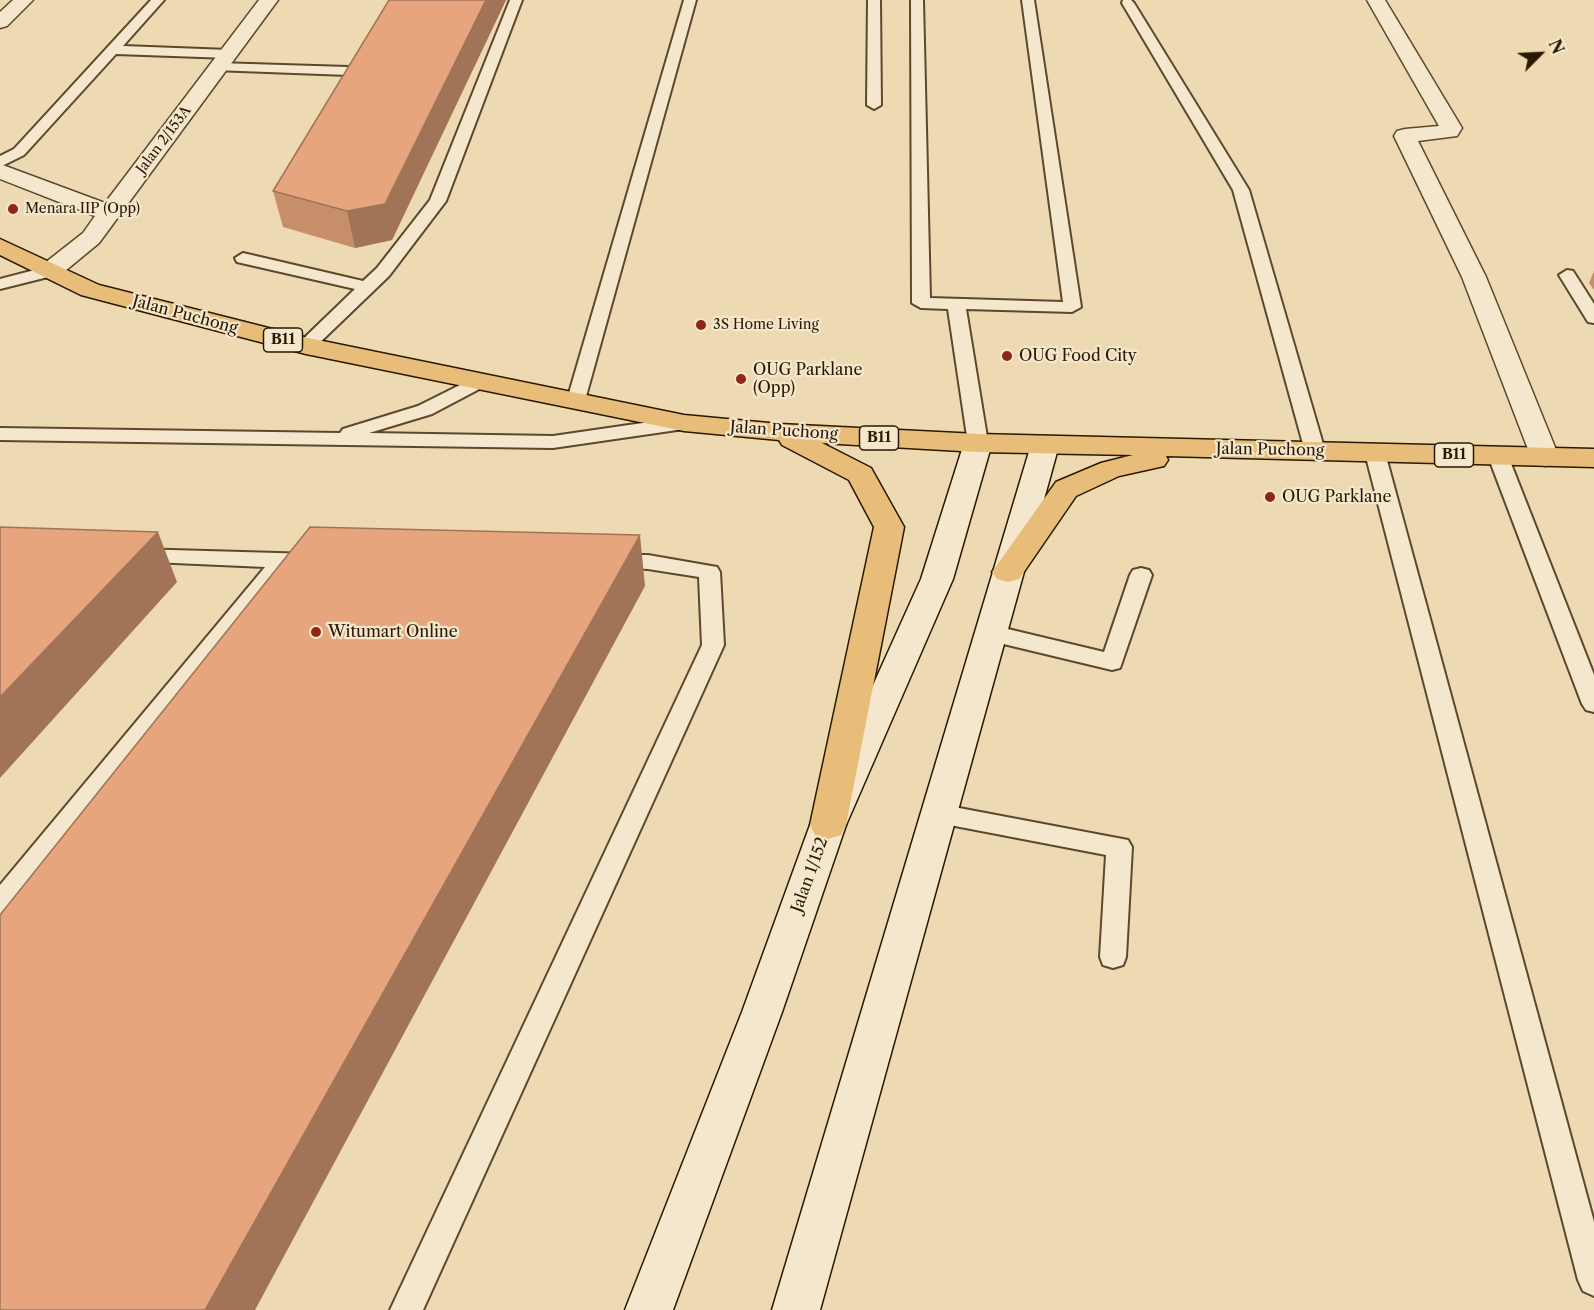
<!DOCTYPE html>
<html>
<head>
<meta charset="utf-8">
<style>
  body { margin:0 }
  #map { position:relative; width:1594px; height:1310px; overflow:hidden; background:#eedab2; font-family:"Libre Caslon Text",serif }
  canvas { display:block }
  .north { position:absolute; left:1510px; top:24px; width:60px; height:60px; -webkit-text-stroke:4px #f4e7cd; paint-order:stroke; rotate:66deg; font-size:16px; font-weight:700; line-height:24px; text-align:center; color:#2a1801 }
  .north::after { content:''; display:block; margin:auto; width:21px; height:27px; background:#2a1801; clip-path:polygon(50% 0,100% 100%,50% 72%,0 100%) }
</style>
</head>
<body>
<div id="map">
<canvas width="1594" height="1310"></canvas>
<div class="north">N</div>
</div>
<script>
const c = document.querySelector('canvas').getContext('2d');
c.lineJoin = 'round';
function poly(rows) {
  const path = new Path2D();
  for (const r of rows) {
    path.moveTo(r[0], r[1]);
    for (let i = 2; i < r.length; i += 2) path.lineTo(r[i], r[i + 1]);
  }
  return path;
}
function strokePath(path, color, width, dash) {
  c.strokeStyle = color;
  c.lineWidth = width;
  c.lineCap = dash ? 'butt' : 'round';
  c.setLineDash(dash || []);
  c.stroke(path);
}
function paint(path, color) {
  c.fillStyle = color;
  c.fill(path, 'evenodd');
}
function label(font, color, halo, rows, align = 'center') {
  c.font = font + ' "Libre Caslon Text",serif';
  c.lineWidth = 4.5;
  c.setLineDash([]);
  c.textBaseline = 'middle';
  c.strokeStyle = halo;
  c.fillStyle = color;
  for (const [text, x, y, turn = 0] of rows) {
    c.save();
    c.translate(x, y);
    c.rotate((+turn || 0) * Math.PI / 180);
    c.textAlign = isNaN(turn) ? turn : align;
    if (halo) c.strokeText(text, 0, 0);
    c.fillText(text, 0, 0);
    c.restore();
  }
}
const lane = poly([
  [151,0,164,0,123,46,229,50,236,54,229,58,116,54,24,155,0,167,0,156,14,149,151,0],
  [510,0,522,0,446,201,389,276,312,350,300,350,297,346,300,342,355,289,237,262,235,258,243,253,363,281,377,268,430,200,510,0],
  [684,0,696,0,585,400,576,406,569,404,567,400,684,0],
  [868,0,880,0,881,105,874,109,867,105,868,0],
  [911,0,923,0,930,298,1063,302,1022,0,1034,0,1081,307,1072,312,966,309,988,443,978,449,968,443,948,309,921,308,912,303,911,0],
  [1123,0,1131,0,1134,3,1249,190,1325,451,1322,455,1315,457,1308,455,1305,451,1233,190,1122,3,1123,0],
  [218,63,348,67,355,71,348,75,213,70,213,64,218,63],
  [50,266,56,267,58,271,56,275,0,289,0,279,50,266],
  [1567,270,1573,271,1594,304,1594,323,1588,322,1559,275,1567,270],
  [480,375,487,377,489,381,487,385,432,414,369,433,553,436,684,417,694,423,684,429,553,448,0,440,0,428,340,433,343,429,418,406,480,375],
  [1375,447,1382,449,1385,453,1594,1222,1594,1296,1583,1291,1578,1280,1365,453,1368,449,1375,447],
  [1498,450,1505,452,1508,456,1594,675,1594,712,1586,710,1582,704,1488,456,1491,452,1498,450],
  [136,549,313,554,320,556,324,561,320,566,313,568,287,567,9,912,0,915,0,885,265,567,129,561,125,556,129,551,136,549],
  [613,555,648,555,717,567,720,572,724,645,423,1310,390,1310,702,645,699,577,648,569,606,567,602,562,606,557,613,555],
  [1141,568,1149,570,1152,575,1120,668,1112,670,991,641,983,638,980,633,983,628,991,625,1104,652,1130,575,1133,570,1141,568],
  [938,804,1128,840,1132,847,1126,957,1123,965,1113,968,1103,965,1100,957,1106,855,929,821,926,814,929,807,938,804]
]);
const street = poly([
  [13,0,33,0,7,26,0,28,0,12,13,0],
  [259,0,278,0,99,243,59,276,50,278,41,276,38,271,41,266,83,233,95,216,0,179,0,164,105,203,259,0],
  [1367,0,1385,0,1462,128,1457,136,1418,141,1486,277,1559,457,1555,463,1545,466,1535,463,1531,457,1462,277,1394,136,1397,131,1405,129,1439,126,1367,0]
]);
const secondary = poly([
  [978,434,988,437,992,443,953,579,846,825,782,1012,673,1310,625,1310,742,1012,810,825,921,579,964,443,968,437,978,434],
  [1045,436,1055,439,1059,445,820,1310,772,1310,1031,445,1035,439,1045,436]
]);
const primary = poly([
  [0,239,99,285,308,338,684,415,780,424,978,434,1594,449,1594,467,1166,456,1168,460,1164,466,1119,476,1076,496,1019,579,1008,582,997,579,992,572,1056,482,1101,463,1133,455,978,452,822,443,871,468,904,527,846,825,841,835,828,839,815,835,810,825,874,527,849,480,782,445,779,440,684,431,306,354,81,295,0,255,0,239]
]);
strokePath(lane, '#5b482d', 4);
strokePath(street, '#5b482d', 3);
strokePath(secondary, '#2a1801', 3);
strokePath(primary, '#2a1801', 3);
paint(lane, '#f4e7cd');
paint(street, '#f4e7cd');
paint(secondary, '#f4e7cd');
paint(primary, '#e7bd79');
paint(poly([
  [389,0,506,0,392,240,355,248,283,227,273,191],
  [1594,271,1594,290,1589,283]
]), '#c68e6b');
paint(poly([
  [486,0,506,0,392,240,355,248,347,211],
  [158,532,177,582,0,778,0,697],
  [640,535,645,586,255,1310,205,1310]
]), '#a17457');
const building = poly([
  [389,0,486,0,385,204,347,211,273,191,389,0],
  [0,527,158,532,0,697,0,527],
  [310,527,640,535,205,1310,0,1310,0,915,310,527]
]);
paint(building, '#e6a57c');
strokePath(building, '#a17457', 1.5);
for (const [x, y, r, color] of [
  [13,209,6,"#8f2418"],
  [701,325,6,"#8f2418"],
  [1007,356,6,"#8f2418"],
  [741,379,6,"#8f2418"],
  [1270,497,6,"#8f2418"],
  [316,632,6,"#8f2418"]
]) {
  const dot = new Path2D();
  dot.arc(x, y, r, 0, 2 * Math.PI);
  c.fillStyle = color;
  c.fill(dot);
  strokePath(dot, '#f4e7cd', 2);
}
label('14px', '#2a1801', '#f4e7cd', [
  ["Jalan 2/153A",164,140,-53]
]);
label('14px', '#2a1801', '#f4e7cd', [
  ["Menara IIP (Opp)",25,209],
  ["3S Home Living",713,325]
], 'left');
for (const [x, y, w] of [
  [283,340,39],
  [879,438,39],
  [1454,455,39]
]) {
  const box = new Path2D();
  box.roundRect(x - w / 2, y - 12, w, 24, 4.5);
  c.fillStyle = '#f4e7cd';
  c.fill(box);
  strokePath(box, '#2a1801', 1.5);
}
label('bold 15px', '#2a1801', null, [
  ["B11",283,340],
  ["B11",879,438],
  ["B11",1454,455]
]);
label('16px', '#2a1801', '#f4e7cd', [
  ["Jalan Puchong",185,315,15],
  ["Jalan Puchong",784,431,4],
  ["Jalan Puchong",1270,450,1],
  ["Jalan 1/152",810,875,-70]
]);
label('16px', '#2a1801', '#f4e7cd', [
  ["OUG Food City",1019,356],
  ["OUG Parklane",753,370],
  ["(Opp)",753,388],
  ["OUG Parklane",1282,497],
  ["Witumart Online",328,632]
], 'left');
</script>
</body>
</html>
